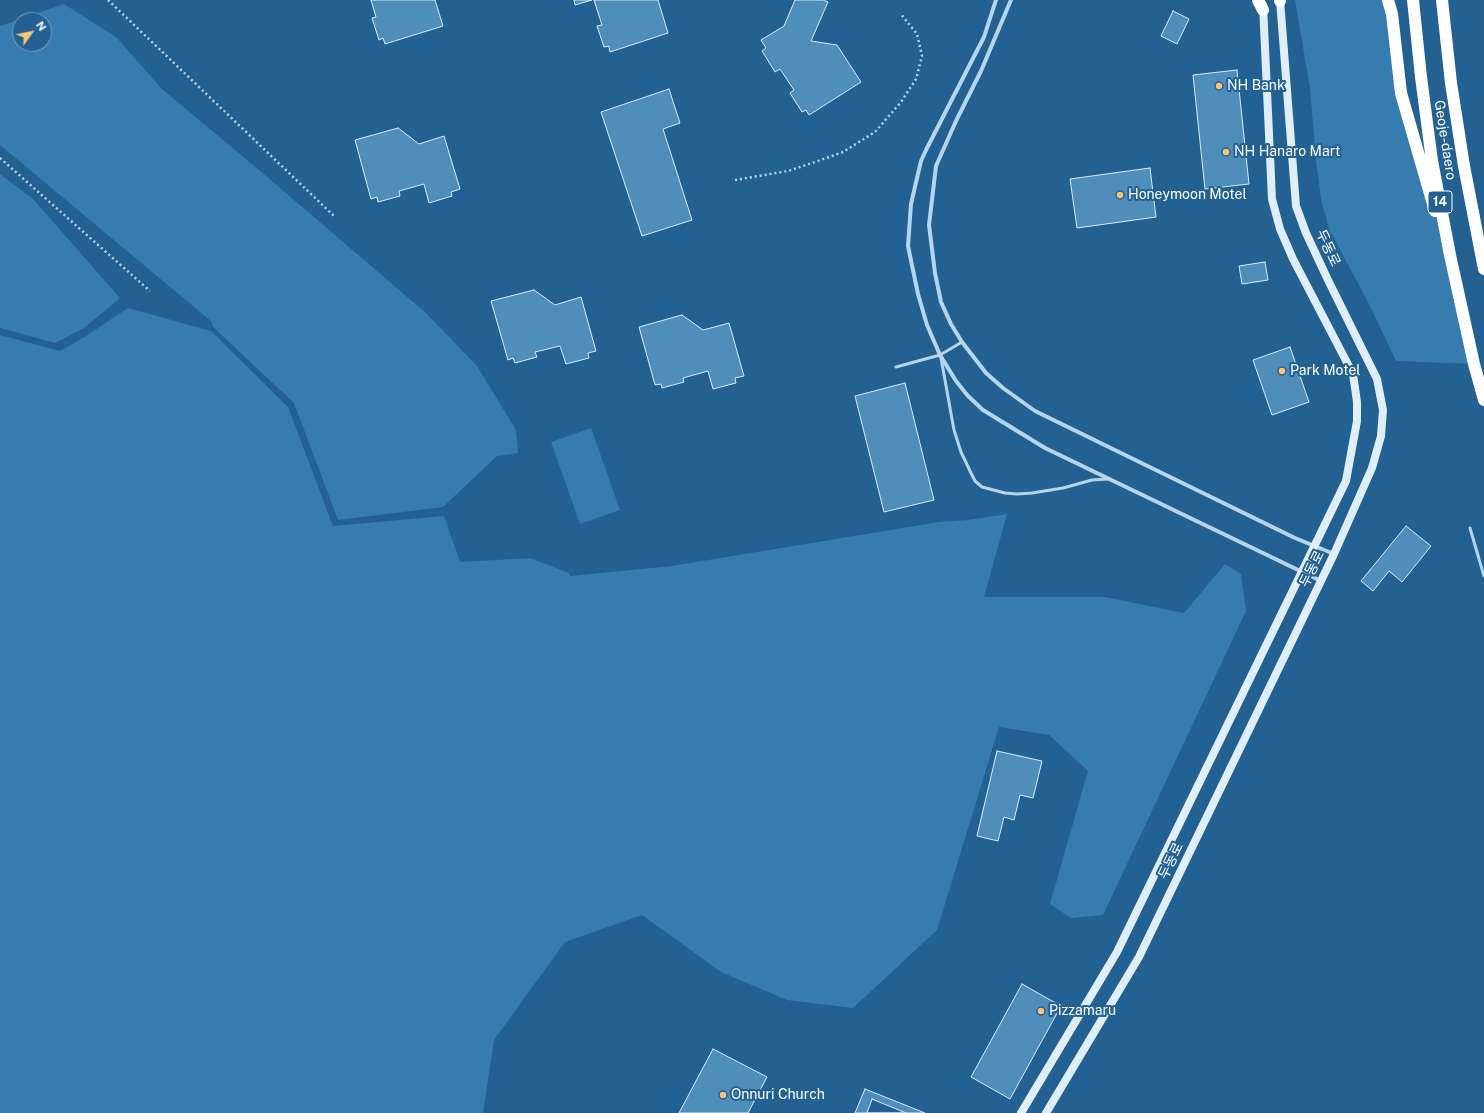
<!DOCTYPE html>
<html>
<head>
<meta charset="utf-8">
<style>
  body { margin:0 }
  #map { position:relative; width:1484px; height:1113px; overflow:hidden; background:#226192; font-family:"Public Sans",sans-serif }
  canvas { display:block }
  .north { position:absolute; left:12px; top:12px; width:40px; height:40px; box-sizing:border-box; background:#226192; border:1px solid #7aa0be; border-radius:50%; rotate:57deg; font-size:11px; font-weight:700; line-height:16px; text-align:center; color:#fff }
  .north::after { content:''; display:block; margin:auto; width:14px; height:18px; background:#f9c276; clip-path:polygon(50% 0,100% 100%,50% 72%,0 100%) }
</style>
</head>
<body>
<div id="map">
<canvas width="1484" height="1113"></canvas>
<div class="north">N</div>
</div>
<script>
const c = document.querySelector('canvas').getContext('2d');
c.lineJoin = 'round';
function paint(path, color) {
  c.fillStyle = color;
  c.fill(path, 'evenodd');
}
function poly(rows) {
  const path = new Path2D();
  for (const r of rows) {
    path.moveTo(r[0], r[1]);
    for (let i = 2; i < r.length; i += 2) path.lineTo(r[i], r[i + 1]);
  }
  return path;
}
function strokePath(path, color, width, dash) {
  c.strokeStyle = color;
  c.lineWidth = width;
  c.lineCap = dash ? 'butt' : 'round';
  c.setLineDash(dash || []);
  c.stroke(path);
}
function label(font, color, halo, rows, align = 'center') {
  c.font = font + ' "Public Sans","Noto Sans KR",sans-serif';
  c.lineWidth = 4;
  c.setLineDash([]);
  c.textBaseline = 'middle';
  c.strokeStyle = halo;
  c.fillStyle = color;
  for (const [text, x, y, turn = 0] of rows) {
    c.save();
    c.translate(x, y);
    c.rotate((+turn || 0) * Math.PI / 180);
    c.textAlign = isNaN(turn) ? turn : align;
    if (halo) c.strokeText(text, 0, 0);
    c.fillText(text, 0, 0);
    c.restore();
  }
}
paint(poly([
  [1295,0,1388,0,1401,93,1461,303,1474,364,1396,361,1369,304,1329,229,1321,199,1316,160,1310,88],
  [64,4,116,37,162,89,259,170,426,313,477,366,516,430,518,453,497,456,443,507,338,520,294,403,213,327,212,322,0,145,0,26],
  [20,20,44,20,44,44,20,44],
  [0,174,33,199,120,298,84,328,55,343,0,328],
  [128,308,211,331,288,407,333,526,444,516,460,562,530,558,569,573,570,576,672,566,939,522,968,520,1007,514,984,597,1105,597,1184,613,1225,564,1241,574,1246,611,1103,915,1071,918,1050,904,1088,771,1049,735,999,727,937,930,853,1008,787,1000,721,972,642,915,565,942,494,1040,483,1113,0,1113,0,335,60,351,86,336],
  [591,428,620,510,580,524,551,442]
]), '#367caf');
const building = poly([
  [371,0,435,0,443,26,385,44,383,38,379,40,372,18,376,17,371,0],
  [574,0,592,0,575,5,574,0],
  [594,0,658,0,668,33,610,52,609,46,604,47,597,26,602,25,594,0],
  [795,0,823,0,828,2,811,41,837,45,861,82,809,115,806,110,802,112,790,93,794,90,780,69,775,72,762,51,766,48,761,40,784,26,795,0],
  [1173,11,1189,19,1177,44,1161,36,1173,11],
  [1237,70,1249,184,1205,189,1193,75,1237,70],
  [669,89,680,123,663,129,692,220,642,236,601,112,669,89],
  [398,128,419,144,444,136,460,189,451,192,452,196,429,203,424,184,399,191,400,196,378,202,377,197,371,199,355,140,398,128],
  [1150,168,1156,217,1077,228,1070,179,1150,168],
  [1265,262,1268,280,1242,284,1239,266,1265,262],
  [534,290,555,305,581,297,596,351,588,353,589,358,566,364,560,346,535,352,537,357,515,363,513,358,508,360,491,301,534,290],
  [682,315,703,330,729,323,744,376,735,378,736,383,713,389,708,371,683,378,684,382,662,388,661,384,655,385,639,327,682,315],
  [1290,347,1309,402,1272,415,1253,360,1290,347],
  [905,383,934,500,884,512,855,396,905,383],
  [1406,526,1431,546,1402,582,1389,571,1373,591,1361,581,1406,526],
  [997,751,1042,761,1033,798,1020,795,1014,820,1004,817,998,841,977,836,997,751],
  [1022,984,1061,1006,1010,1099,971,1077,1022,984],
  [713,1049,767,1077,748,1113,679,1113,713,1049],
  [865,1089,925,1113,855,1113,865,1089],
  [872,1099,906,1113,867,1113,872,1099]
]);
paint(building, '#4f8dba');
strokePath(building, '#d9ecf9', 1);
strokePath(poly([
  [108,0,334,216],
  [0,158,150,291],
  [735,180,788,171,815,162,843,152,875,132,901,102,916,79,922,56,917,34,900,13]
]), '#b4d5ed', 2.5, [2, 3]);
strokePath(poly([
  [941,358,954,430,961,452,971,473,975,481,982,487,1005,493,1017,494,1032,493,1063,488,1092,480,1108,479],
  [896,367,940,355,962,342],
  [1470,528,1484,576]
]), '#b4d5ed', 3);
strokePath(poly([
  [996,0,984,37,926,150,921,161,911,204,908,246,918,294,927,325,940,355,956,381,968,396,983,410,1045,448,1321,581],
  [1011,0,981,71,956,121,936,166,929,225,935,273,941,302,951,324,962,342,986,373,1003,388,1035,411,1295,538,1334,554]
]), '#b4d5ed', 4);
strokePath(poly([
  [1021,1113,1117,952,1346,481,1357,421,1357,402,1353,374,1293,259,1280,229,1272,199,1263,5],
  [1046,1113,1139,957,1334,554,1372,468,1381,436,1383,410,1377,379,1328,280,1306,233,1296,206,1280,0]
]), '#e0eefa', 8);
strokePath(poly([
  [1258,0,1263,10],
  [1388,0,1392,14,1401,93,1435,211],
  [1413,0,1421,77,1432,161,1450,255,1474,364,1484,400],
  [1442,0,1451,83,1464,166,1484,269],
  [1280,1,1280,0]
]), '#fff', 12);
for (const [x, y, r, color] of [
  [1219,86,4,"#f9c276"],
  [1226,152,4,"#f9c276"],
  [1120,195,4,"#f9c276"],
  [1282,371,4,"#f9c276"],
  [1041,1011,4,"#f9c276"],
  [723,1095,4,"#f9c276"]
]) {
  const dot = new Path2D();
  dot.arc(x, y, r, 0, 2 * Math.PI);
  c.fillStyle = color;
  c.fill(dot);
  strokePath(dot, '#226192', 1.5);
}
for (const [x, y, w] of [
  [1440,202,24]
]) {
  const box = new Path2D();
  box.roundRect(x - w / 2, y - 11, w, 22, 3);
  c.fillStyle = '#226192';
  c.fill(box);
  strokePath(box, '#fff', 1);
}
label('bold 13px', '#fff', null, [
  ["14",1440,202]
]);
label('14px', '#fff', '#226192', [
  ["NH Bank",1227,86],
  ["NH Hanaro Mart",1234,152],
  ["Honeymoon Motel",1128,195],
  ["Park Motel",1290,371],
  ["Pizzamaru",1049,1011],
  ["Onnuri Church",731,1095]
], 'left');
label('14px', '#fff', '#226192', [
  ["Geoje-daero",1445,140,81],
  ["두동로",1328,248,65],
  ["두동로",1312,569,-64],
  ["두동로",1171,861,-64]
]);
</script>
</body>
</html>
